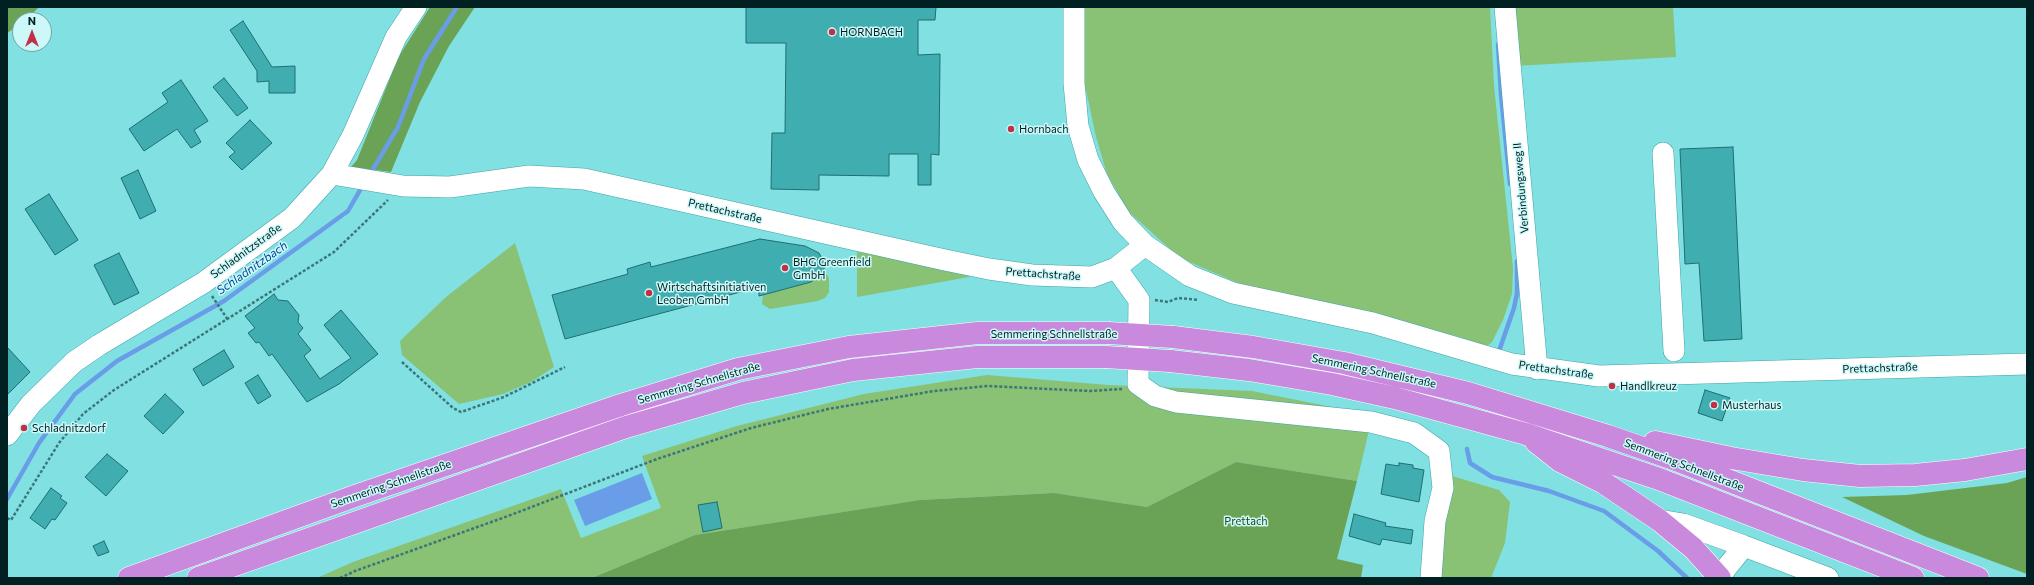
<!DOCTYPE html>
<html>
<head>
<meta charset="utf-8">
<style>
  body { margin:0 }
  #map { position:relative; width:2034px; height:585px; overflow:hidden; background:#80e0e2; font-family:Commissioner,sans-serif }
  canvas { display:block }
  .frame { position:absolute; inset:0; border:8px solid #012021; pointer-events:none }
  .north { position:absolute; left:12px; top:12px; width:40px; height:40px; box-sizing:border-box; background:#ccf8f9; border:1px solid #7ba2a3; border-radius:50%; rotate:0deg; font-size:11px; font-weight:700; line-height:16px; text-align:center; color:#012021 }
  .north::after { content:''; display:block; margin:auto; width:14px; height:18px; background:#c13146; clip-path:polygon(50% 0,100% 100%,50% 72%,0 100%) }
</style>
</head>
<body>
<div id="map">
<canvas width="2034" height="585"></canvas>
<div class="frame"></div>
<div class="north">N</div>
</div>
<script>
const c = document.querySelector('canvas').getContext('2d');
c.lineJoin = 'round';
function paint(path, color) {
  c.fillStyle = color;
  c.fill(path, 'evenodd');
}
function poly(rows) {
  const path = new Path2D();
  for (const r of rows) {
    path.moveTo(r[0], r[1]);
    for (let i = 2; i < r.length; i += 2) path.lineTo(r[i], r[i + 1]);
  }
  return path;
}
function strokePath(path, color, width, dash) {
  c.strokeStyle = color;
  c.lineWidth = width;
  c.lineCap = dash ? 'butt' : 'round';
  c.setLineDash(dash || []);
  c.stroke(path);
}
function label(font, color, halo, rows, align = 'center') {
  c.font = font + ' Commissioner,sans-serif';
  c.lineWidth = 3;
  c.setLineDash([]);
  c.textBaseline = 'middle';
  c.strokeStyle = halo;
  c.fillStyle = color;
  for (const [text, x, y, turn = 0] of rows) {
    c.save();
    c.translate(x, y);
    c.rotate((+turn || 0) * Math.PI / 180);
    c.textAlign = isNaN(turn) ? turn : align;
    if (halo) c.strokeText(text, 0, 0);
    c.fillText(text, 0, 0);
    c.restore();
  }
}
paint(poly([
  [1084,7,1490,7,1494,86,1513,268,1512,294,1503,320,1492,342,1487,346,1456,336,1337,305,1250,288,1180,258,1129,212,1107,174,1096,137,1085,85],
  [1508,7,1673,7,1676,57,1514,66],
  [515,243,554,367,531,382,503,394,459,404,402,355,400,341,446,297],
  [857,252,890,257,970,274,969,277,857,297],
  [825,272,829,278,829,292,825,298,818,301,770,309,762,304,763,295,811,282],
  [987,375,1108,385,1252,391,1342,409,1371,422,1357,481,1236,462,1147,507,1054,493,920,500,695,535,592,578,317,578,353,562,561,489,581,538,661,508,642,456,737,426,864,394],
  [1442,473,1499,490,1510,502,1505,543,1491,578,1431,578]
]), '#89c175');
paint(poly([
  [7,7,39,7,26,20,20,20,20,25,7,33],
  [430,7,475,7,449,46,420,102,391,172,351,167,357,160,399,56],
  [1236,462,1357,481,1337,559,1363,565,1361,578,592,578,695,535,920,500,1054,493,1147,507],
  [2027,477,2027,574,1924,536,1842,497,1907,495,2007,483]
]), '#6ba356');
paint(poly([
  [642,473,652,499,585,526,574,500]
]), '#6a9de7');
strokePath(poly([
  [1498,44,1501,95,1510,184],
  [369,176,398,127,424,59,457,7],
  [1499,351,1514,308,1517,293,1517,261],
  [1467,449,1470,463,1492,477,1549,491,1604,511,1658,551,1687,578],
  [7,499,39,443,75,394,117,361,224,301,348,211,363,185]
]), '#6a9de7', 4.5);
const building = poly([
  [746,7,936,7,935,20,918,20,918,55,940,54,939,155,931,154,931,185,918,185,918,154,889,154,889,176,819,175,819,190,771,189,772,133,785,133,786,43,746,43,746,7],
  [243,21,272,67,295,66,295,93,269,93,269,81,257,82,257,71,230,30,243,21],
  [224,78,248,108,237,116,213,87,224,78],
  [181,80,208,121,194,130,201,142,191,148,177,129,144,151,129,129,168,102,162,93,181,80],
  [250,120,272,143,242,170,229,157,235,152,226,143,250,120],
  [1733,147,1742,339,1704,341,1699,263,1685,264,1680,149,1733,147],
  [138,170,156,211,140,219,121,178,138,170],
  [49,194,78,240,55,255,25,209,49,194],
  [760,239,805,246,819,253,825,264,823,273,811,282,759,296,759,287,565,339,552,295,628,274,627,269,650,262,651,267,760,239],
  [119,253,139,293,114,305,94,265,119,253],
  [274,294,278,300,288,301,299,315,298,322,303,328,298,334,311,350,304,356,320,379,351,358,324,325,341,310,378,354,339,384,307,402,272,354,269,356,259,342,256,343,248,333,255,328,245,316,274,294],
  [7,347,30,372,7,395,7,347],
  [224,350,234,367,203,386,193,369,224,350],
  [258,375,271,396,258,404,245,383,258,375],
  [1705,390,1730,398,1722,421,1698,413,1705,390],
  [165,394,184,412,163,434,144,416,165,394],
  [107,454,128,471,106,496,85,477,107,454],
  [1399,463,1413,465,1413,468,1424,470,1419,502,1381,494,1386,464,1399,466,1399,463],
  [51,488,62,496,60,498,67,503,55,520,52,519,45,529,30,518,51,488],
  [717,502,722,528,703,532,698,505,717,502],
  [1354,514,1386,523,1385,526,1413,530,1411,544,1382,539,1380,545,1349,536,1354,514],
  [104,541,109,552,98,556,93,546,104,541]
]);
paint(building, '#40aeb1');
strokePath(building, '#206d6f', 1);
const minor = poly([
  [1074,7,1074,83,1078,126,1088,160,1104,192,1123,222,1145,245,1190,276,1233,293,1373,323,1512,364,1599,376,2027,364],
  [1505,7,1537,369],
  [1663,153,1674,351],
  [332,174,403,186,450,187,529,176,584,179,945,260,989,269,1032,275,1092,277,1116,268,1145,245],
  [1116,268,1139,300,1138,384,1155,396,1176,402,1371,422,1414,433,1439,451,1443,488,1435,521,1431,578],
  [7,435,31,404,74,362,99,345,203,283,292,218,332,174,353,135,396,37,416,7],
  [1659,520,1683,524,1744,546,1719,577],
  [1744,546,1828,578]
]);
const highway = poly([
  [1173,337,1253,347,1344,363,1468,393,1608,436,1671,458,1978,578],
  [1170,361,1249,370,1332,384,1395,398,1526,434,1659,479,1913,578],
  [1536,442,1560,461,1604,483,1659,520,1693,548,1720,578],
  [1655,442,1731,458,1803,470,1860,476,1915,475,1965,470,2027,459],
  [129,578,355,496,621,405,738,369,849,347,978,333,1108,333],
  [198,578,626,427,743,393,853,370,977,357,1105,357]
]);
strokePath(minor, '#40a3a6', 22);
strokePath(highway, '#fff', 23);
strokePath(poly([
  [212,296,228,320],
  [1155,300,1168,302,1178,298,1199,300],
  [402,362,453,408,461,412,504,397,565,367],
  [7,518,11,520,59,443,83,414,114,390,334,252,388,200],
  [340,578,355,571,508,516,657,459,751,428,828,409,934,391,988,386,1090,391,1122,389]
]), '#3b7778', 2.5, [3, 2]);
strokePath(minor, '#fff', 21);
strokePath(highway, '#c989dd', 22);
const highwayBridge = poly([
  [1108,333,1173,337],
  [1105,357,1170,361]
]);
strokePath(highwayBridge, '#fff', 23, []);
strokePath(highwayBridge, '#c989dd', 22);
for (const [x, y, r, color] of [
  [832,32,4,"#c13146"],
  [1011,129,4,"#c13146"],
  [785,268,4,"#c13146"],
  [649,293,4,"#c13146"],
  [1612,386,4,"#c13146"],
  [1714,405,4,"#c13146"],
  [24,428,4,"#c13146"]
]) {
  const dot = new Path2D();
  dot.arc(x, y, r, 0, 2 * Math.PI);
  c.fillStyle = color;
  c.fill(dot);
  strokePath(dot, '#ccf8f9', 1.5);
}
label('11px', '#012021', '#ccf8f9', [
  ["HORNBACH",840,32],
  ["Hornbach",1019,129],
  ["BHG Greenfield",793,262],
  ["GmbH",793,275],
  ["Wirtschaftsinitiativen",657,287],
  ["Leoben GmbH",657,300],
  ["Handlkreuz",1620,386],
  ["Musterhaus",1722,405],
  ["Schladnitzdorf",32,428]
], 'left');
label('11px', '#012021', '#ccf8f9', [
  ["Verbindungsweg II",1521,188,-95],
  ["Prettachstraße",725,211,13],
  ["Schladnitzstraße",246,251,-36],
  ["Prettachstraße",1043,274,4],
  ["Semmering Schnellstraße",1054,334],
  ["Prettachstraße",1880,368,-2],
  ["Prettachstraße",1556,370,8],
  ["Semmering Schnellstraße",1374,371,12],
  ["Semmering Schnellstraße",699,383,-16],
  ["Semmering Schnellstraße",1684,465,21],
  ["Semmering Schnellstraße",391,484,-19]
]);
label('11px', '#234813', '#ccf8f9', [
  ["Prettach",1246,521]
]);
label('italic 12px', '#00459a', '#ccf8f9', [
  ["Schladnitzbach",252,268,-35]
]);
</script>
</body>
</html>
